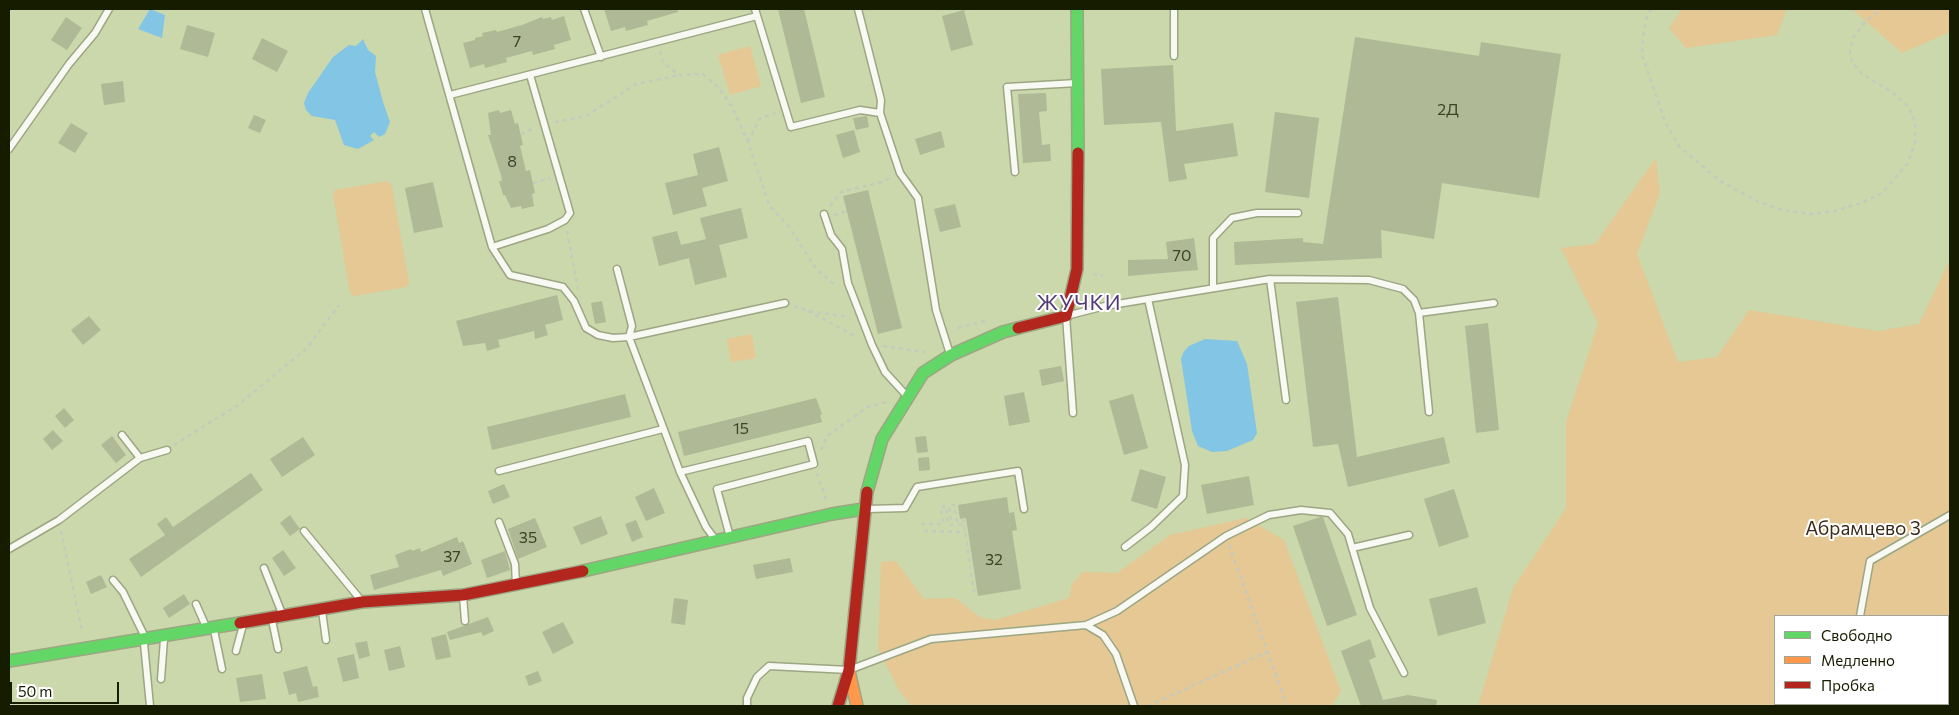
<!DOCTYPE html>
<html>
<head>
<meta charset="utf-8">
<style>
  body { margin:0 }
  #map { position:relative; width:1959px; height:715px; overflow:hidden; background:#cad8ab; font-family:Commissioner,sans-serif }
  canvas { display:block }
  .frame { position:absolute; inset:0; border:10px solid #151c00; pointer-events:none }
  .legend { position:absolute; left:1774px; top:615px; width:175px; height:90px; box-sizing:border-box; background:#fff; border:1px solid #a1a499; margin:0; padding:6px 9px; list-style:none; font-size:15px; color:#151c00 }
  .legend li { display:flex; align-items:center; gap:10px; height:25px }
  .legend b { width:25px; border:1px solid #a1a499 }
  .scale { position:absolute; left:10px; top:682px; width:109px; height:22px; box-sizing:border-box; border:2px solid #151c00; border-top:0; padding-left:6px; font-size:15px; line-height:18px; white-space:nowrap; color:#151c00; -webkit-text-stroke:4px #fff; paint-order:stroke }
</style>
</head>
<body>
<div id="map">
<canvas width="1959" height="715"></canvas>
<div class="frame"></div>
<ul class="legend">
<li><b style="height:6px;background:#63d668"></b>Свободно</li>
<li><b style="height:6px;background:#ff974d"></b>Медленно</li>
<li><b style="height:6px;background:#b3261e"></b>Пробка</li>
</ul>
<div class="scale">50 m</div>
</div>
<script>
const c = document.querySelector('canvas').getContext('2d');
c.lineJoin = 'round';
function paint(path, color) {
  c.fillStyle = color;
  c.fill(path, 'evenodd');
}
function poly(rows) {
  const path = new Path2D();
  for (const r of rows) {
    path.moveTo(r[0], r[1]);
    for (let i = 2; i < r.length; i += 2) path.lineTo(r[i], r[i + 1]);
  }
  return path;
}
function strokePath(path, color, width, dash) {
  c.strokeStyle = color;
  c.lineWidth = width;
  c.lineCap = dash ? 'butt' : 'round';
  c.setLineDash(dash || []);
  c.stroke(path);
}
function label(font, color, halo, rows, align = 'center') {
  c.font = font + ' Commissioner,sans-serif';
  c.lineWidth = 4;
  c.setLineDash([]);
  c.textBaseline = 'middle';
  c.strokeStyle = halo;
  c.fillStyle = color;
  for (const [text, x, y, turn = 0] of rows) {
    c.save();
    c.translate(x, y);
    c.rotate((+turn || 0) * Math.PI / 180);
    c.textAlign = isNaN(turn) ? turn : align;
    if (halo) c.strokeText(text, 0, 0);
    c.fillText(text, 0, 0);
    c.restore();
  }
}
paint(poly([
  [1682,9,1787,9,1777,35,1686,48,1669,28],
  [1852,9,1950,9,1950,32,1902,53],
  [750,46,761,86,730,95,718,55],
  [1656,158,1660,193,1637,254,1678,362,1717,357,1749,310,1878,331,1919,324,1950,259,1950,706,1478,706,1513,588,1566,508,1566,422,1598,323,1561,248,1595,244],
  [1775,616,1948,616,1948,704,1775,704],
  [387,181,392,186,409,283,406,287,354,296,350,293,333,195,335,190],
  [752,334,756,358,731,362,727,339],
  [1246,518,1284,540,1341,691,1332,706,911,706,899,690,878,649,881,562,896,561,924,599,955,598,980,617,995,620,1069,598,1072,584,1083,572,1117,573,1170,535]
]), '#e5c894');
paint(poly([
  [150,9,165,15,162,38,138,29],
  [363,39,368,50,376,56,375,72,383,102,390,122,385,134,379,137,374,132,370,136,374,140,358,149,344,145,335,120,312,116,306,110,304,103,308,93,333,57,349,45,356,46],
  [1205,339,1237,341,1247,364,1257,433,1253,440,1227,451,1212,452,1198,446,1192,431,1181,359,1184,351,1189,346]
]), '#82c5e4');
paint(poly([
  [604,9,678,9,678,12,647,21,648,25,626,31,625,27,611,31],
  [778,9,804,9,825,97,801,103],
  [964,10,973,45,951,51,942,16],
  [564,16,571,40,554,45,555,49,533,55,532,51,506,58,507,62,485,68,484,64,470,68,463,43,475,40,475,38,483,36,482,33,496,30,497,32,522,25,542,17,543,19,551,17,552,20],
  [66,17,82,28,67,50,51,40],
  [187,25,215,33,208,57,180,49],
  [1355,37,1479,56,1481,42,1561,54,1539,198,1442,183,1434,239,1381,230,1382,258,1235,265,1234,242,1303,238,1303,242,1323,244],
  [262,38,288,51,277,72,252,59],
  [1173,65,1176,131,1233,123,1238,156,1184,164,1187,179,1169,182,1161,122,1104,125,1101,69],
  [123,81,125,102,104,105,101,84],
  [1046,93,1047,111,1039,112,1042,145,1050,144,1051,161,1023,163,1018,94],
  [499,110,500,113,511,110,515,124,518,123,523,145,520,146,526,171,530,170,535,193,532,194,534,206,522,209,521,206,511,208,505,195,503,195,499,181,502,181,501,175,488,135,491,135,488,113],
  [1275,112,1319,118,1309,198,1265,192],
  [254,115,266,120,260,133,248,128],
  [867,116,869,127,856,130,853,118],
  [71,123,88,133,75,153,58,143],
  [854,130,860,152,843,158,836,135],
  [941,131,945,147,920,155,915,139],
  [719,147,728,181,702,188,707,206,673,215,665,183,698,175,693,154],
  [433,182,443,227,414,233,405,188],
  [868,190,902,328,878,334,843,196],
  [955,204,961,227,940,232,934,209],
  [741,208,748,238,719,245,727,277,695,285,689,258,659,266,652,237,677,231,681,245,706,239,700,218],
  [1194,238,1198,270,1128,276,1128,260,1168,259,1166,242],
  [557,295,563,320,545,325,548,335,535,339,534,331,498,340,500,347,487,351,485,343,463,346,456,321],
  [1338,297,1357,457,1444,437,1450,463,1348,487,1338,444,1313,447,1296,302],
  [602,301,606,322,595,324,591,303],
  [89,316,101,330,83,345,71,330],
  [1488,323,1499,430,1476,433,1465,326],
  [1061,366,1064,381,1042,386,1039,370],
  [1024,392,1030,422,1009,426,1004,396],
  [625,394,631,417,492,450,487,427],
  [1133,394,1148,448,1124,455,1109,401],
  [816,398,822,414,820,415,822,422,684,456,678,432],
  [64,408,74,420,65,428,55,416],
  [53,430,63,441,52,450,43,439],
  [112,436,126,455,116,463,101,445],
  [926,436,928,452,917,453,915,437],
  [303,437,315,455,282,477,270,459],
  [929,457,930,470,919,471,918,458],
  [1140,469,1166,477,1157,509,1131,501],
  [251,473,263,490,141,577,129,559,165,535,157,524,166,517,173,527],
  [1249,476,1254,505,1207,514,1201,485],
  [504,484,510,497,493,504,488,491],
  [654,488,665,513,646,521,635,497],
  [1454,489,1469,537,1439,547,1424,499],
  [1007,497,1009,513,1014,512,1017,530,1012,531,1021,589,978,596,966,518,960,519,958,505],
  [290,515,300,529,290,536,280,523],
  [601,516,608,534,581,545,573,527],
  [1320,517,1323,517,1357,615,1327,626,1293,526],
  [535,518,547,547,518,559,508,529],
  [636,520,643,537,632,542,625,524],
  [457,537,459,543,463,541,472,564,443,576,441,570,374,590,370,575,399,567,395,555,411,549,412,551,420,548,421,552],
  [283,550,296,568,284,576,272,558],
  [505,551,510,570,487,578,481,560],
  [790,558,793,572,756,579,753,565],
  [101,575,107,587,91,594,86,582],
  [1477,587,1486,623,1438,636,1429,599],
  [184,594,190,604,169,618,163,608],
  [674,598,688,600,685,625,671,623],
  [488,617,494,631,483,636,481,632,450,640,447,632],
  [563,622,574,643,553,654,542,632],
  [446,634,451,657,436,660,431,638],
  [1370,639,1376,657,1369,660,1383,700,1408,695,1437,700,1436,706,1361,706,1341,651],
  [367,641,370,656,359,659,355,643],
  [400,646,405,667,389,671,384,650],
  [354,654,359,678,343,682,337,658],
  [307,666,313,687,317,686,319,697,298,702,296,693,289,695,283,672],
  [538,671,542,681,529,686,525,676],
  [262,674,266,699,240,702,236,678]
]), '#afb996');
const lane = poly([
  [425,9,492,247,510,275,563,287,574,301,586,328,598,335,613,338,629,337,785,303],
  [584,9,601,57],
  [755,9,791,127,860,110,880,113],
  [858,9,881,100,880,113,900,173,918,198,936,310,950,354],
  [1174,9,1174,56],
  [450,95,757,16],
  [9,149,69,64,95,33,109,9],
  [1015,172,1007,87,1077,83],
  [824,214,831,235,842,249,848,283,872,345,885,372,906,395],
  [492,247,548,229,565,220,570,213,530,75],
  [617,269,632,326,629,337,680,472,706,527,715,539],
  [1270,279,1286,400],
  [1213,288,1213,238,1232,218,1257,213,1298,213],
  [1419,313,1494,303],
  [1073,413,1066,316,1105,306,1270,279,1369,280,1403,289,1414,300,1419,313,1429,412],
  [122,435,140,458],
  [499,471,663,429],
  [680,472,808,441,814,464,717,489,730,537],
  [867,509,905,508,917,487,1018,471,1024,509],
  [499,522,515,564,516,585],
  [304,531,360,599],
  [1125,547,1151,527,1183,496,1185,465,1148,299],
  [1352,548,1409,535],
  [9,549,59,520,140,458,167,450],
  [264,568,283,616],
  [113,580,123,592,143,633,150,706],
  [463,596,465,621],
  [196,604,207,629],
  [322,611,326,640],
  [1860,616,1870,561,1950,515],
  [272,620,278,649],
  [1086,625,1117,611,1226,536,1269,515,1301,510,1330,513,1348,534,1370,608,1404,673],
  [214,630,222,669],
  [236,651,243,625],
  [161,679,164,639],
  [1891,704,1893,706],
  [747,706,747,698,757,677,769,666,849,670,931,639,1086,625,1103,635,1116,654,1134,706]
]);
const fast = poly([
  [1077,9,1078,153],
  [867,492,882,439,923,373,951,355,1003,332,1018,328],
  [583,571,832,514,864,509],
  [9,661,240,623]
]);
const slow = poly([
  [849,671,857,706]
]);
const jam = poly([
  [1018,328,1066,316,1077,269,1078,153],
  [240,623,362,602,463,595,583,571],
  [838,706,849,670,867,492]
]);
strokePath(lane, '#9ca683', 9);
strokePath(fast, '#9ca683', 14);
strokePath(slow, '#9ca683', 14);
strokePath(jam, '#9ca683', 14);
strokePath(poly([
  [1651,9,1647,17,1643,36,1642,55,1666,124,1679,146,1720,181,1757,201,1782,210,1811,214,1835,211,1861,203,1882,193,1908,163,1915,142,1915,122,1909,107,1893,93,1861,73,1852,62,1850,51,1853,38,1865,22,1881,9],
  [660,51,663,63,680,75,703,74,720,89,732,107,748,142,769,205,789,227,817,270,836,286],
  [555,122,586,116,636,84,680,75],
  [521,134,535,128],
  [748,142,760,118,776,113],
  [533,183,550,178],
  [830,206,841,192,882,182,892,177],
  [834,215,847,211],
  [567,231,578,289],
  [1093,274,1103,276],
  [794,306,808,311,849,317],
  [808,311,857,337],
  [958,328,988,320],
  [883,346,925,352],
  [174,445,238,405,306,349,339,305],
  [821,450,827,436,868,407,886,402],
  [817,473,826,499],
  [963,518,974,592],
  [921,524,943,524,941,507,946,506,948,524,952,525,949,506,954,505,958,525,964,524],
  [61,531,82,631],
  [924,531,965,532],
  [1229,545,1287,706],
  [1148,706,1267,652]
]), '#c6cabd', 2.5, [4, 4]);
strokePath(lane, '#f7f9f2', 6);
strokePath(fast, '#63d668', 11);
strokePath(slow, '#ff974d', 11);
strokePath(jam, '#b3261e', 11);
label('16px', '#3c4326', null, [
  ["7",517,42],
  ["2Д",1448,110],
  ["8",512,162],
  ["70",1182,256],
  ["15",741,429],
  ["35",528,538],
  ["37",452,557],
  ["32",994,560]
]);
label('19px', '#3b2919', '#fff', [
  ["Абрамцево 3",1863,529]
]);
c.letterSpacing = '1px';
label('21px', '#543b77', '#fff', [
  ["ЖУЧКИ",1079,303]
]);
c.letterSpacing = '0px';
</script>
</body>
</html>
